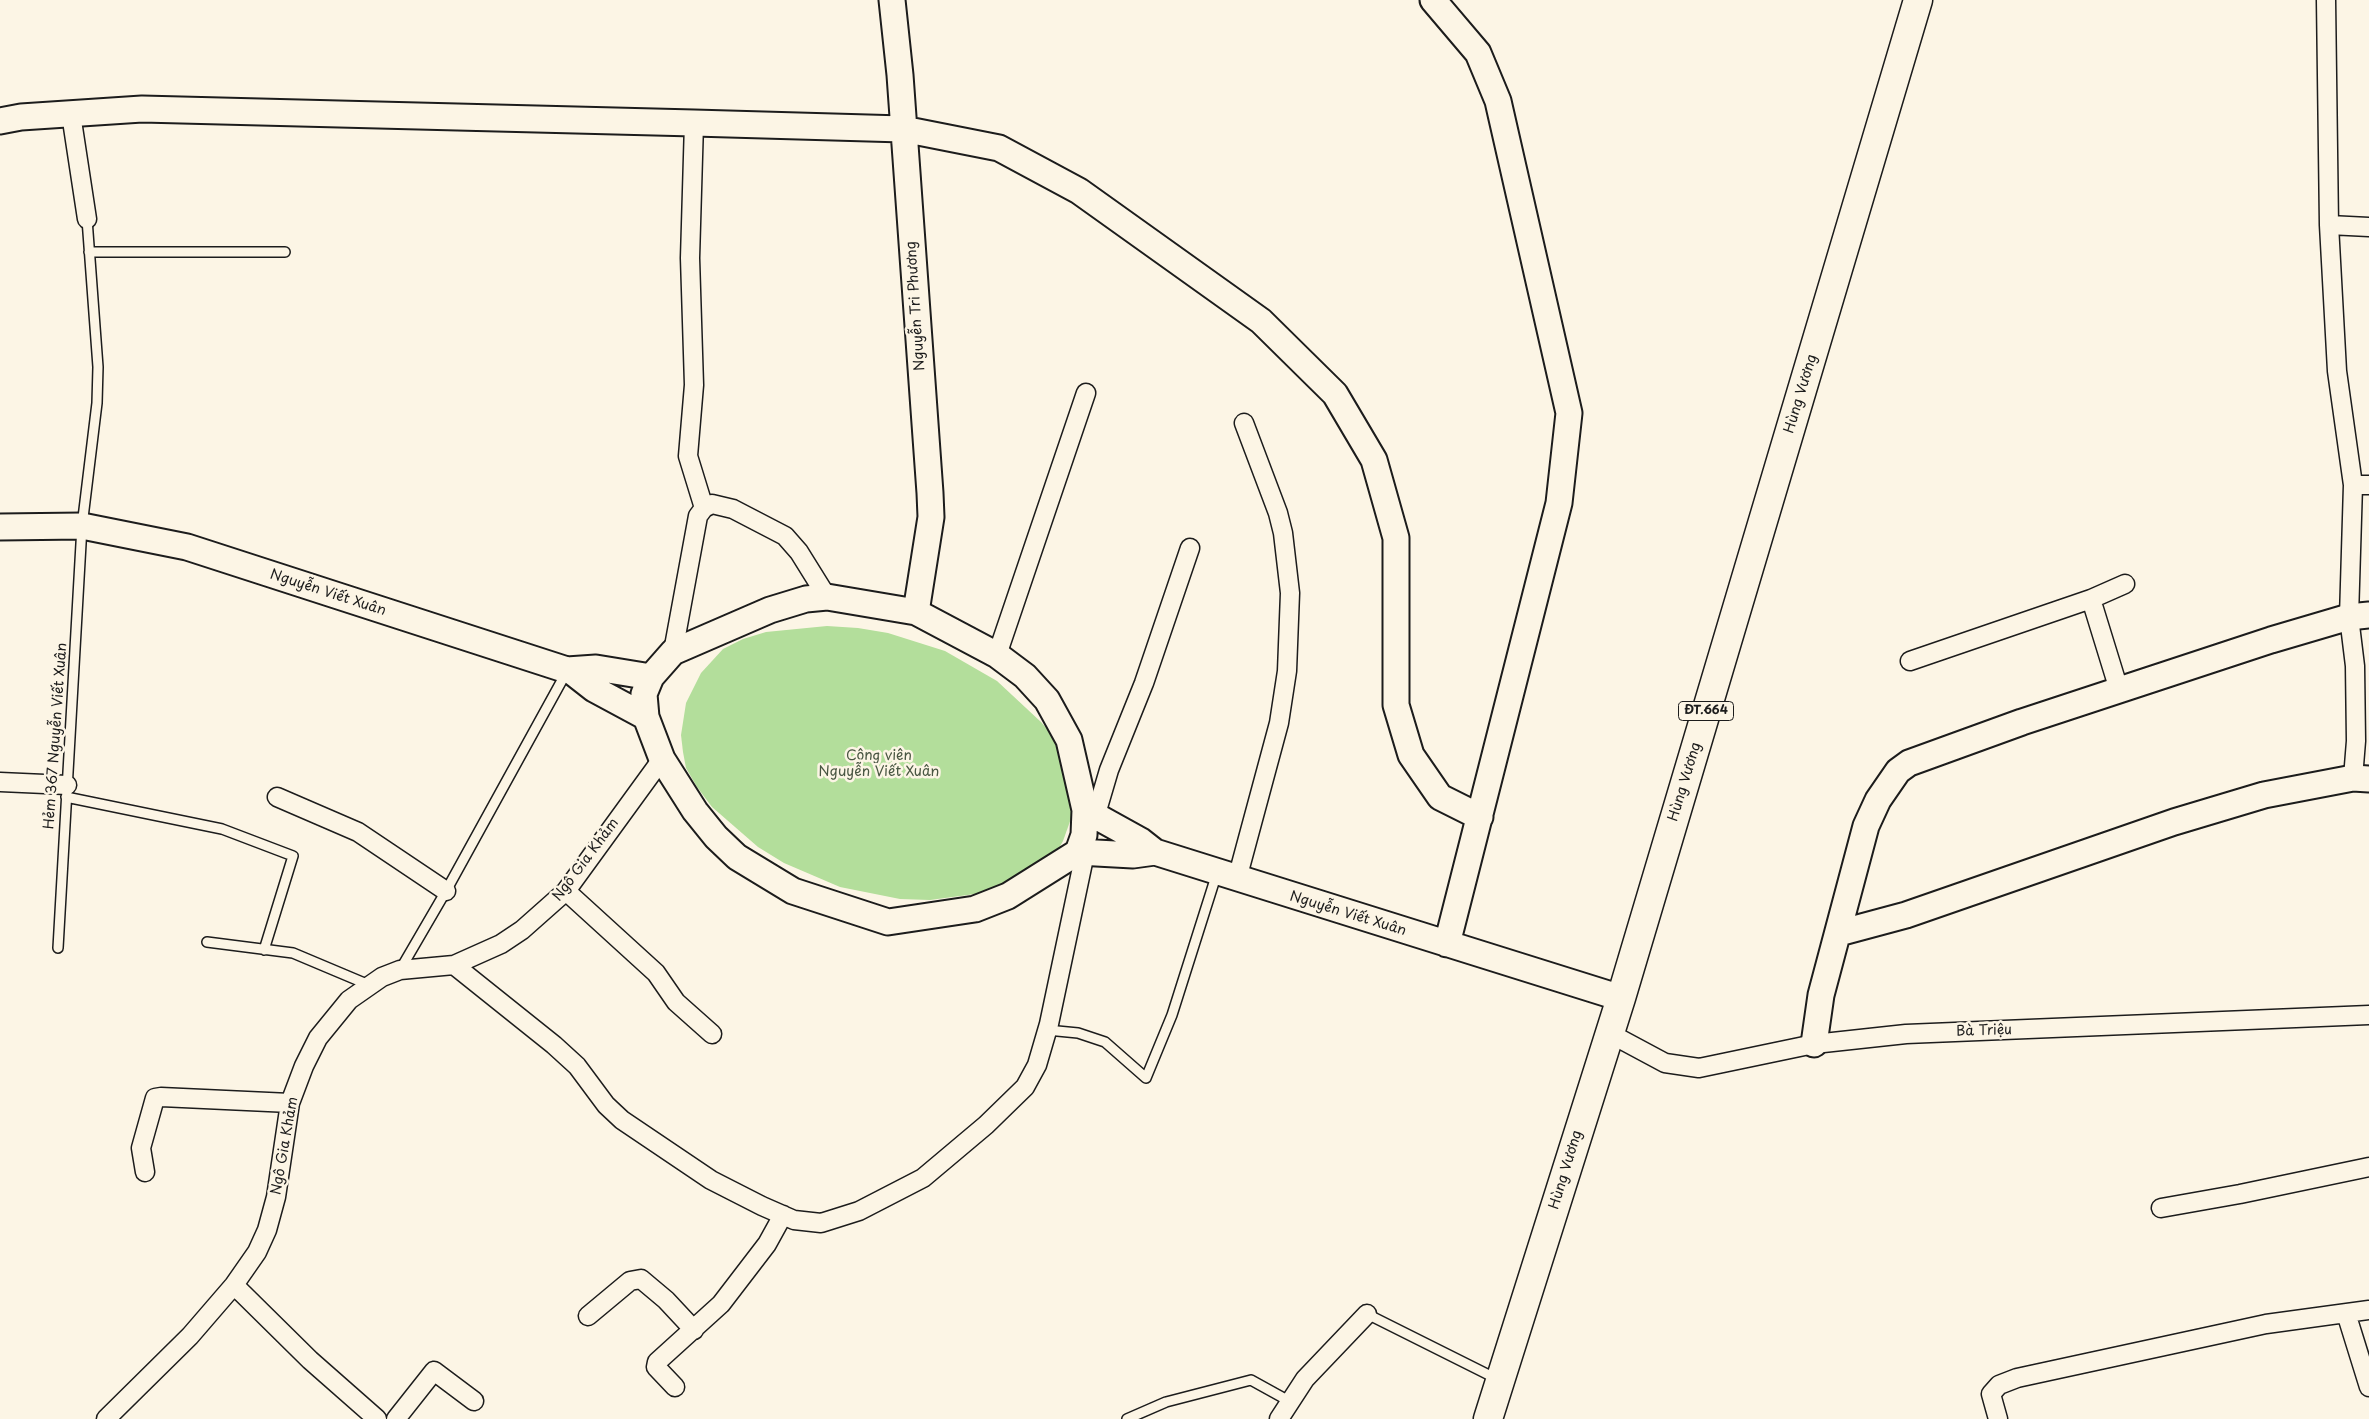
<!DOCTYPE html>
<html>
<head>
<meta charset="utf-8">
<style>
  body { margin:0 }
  canvas { display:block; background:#fcf5e5 }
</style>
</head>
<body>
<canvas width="2369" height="1419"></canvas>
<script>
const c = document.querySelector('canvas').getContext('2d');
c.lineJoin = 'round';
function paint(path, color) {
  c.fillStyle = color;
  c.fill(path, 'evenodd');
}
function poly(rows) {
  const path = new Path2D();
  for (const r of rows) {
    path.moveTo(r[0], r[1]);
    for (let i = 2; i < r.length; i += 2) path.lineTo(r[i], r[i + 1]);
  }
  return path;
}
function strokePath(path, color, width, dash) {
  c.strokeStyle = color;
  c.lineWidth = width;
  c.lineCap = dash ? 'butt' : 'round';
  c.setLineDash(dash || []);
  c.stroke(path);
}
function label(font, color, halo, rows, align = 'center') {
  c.font = font + ' "Playpen Sans",sans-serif';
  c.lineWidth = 5;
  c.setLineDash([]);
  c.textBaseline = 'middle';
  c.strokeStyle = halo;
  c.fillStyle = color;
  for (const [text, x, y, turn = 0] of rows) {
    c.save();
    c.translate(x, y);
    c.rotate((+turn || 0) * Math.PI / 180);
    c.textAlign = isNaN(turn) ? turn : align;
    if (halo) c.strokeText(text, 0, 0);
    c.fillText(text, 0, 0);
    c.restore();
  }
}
paint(poly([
  [827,626,858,628,888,633,945,651,997,681,1041,722,1059,743,1073,813,1063,841,1055,855,990,892,930,900,900,899,840,887,784,863,758,847,712,807,697,787,686,768,683,752,681,735,686,703,701,673,723,649,743,639,766,632]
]), '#b3de9b');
const lane = poly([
  [89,252,285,252],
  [66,797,222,829,293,856,264,950],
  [207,942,293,953,369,985],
  [58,948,82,526,97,403,98,367,87,219],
  [400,970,446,891,566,673],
  [1047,1030,1078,1033,1105,1042,1146,1078,1172,1015,1217,873],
  [1367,1314,1497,1379],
  [1127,1419,1166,1402,1251,1380,1289,1401]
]);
const street = poly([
  [2326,0,2329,225,2337,371,2353,485,2349,617,2355,666,2356,741,2353,778],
  [71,114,87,219],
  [694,123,690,258,694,385,688,456,704,508],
  [2329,225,2369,227],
  [2353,485,2369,485],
  [2091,599,2125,584],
  [673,652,698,516,704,508,712,504,733,509,785,536,799,552,827,597],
  [997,655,1086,393],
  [1910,661,2091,599,2119,690],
  [0,782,67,785],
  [277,797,358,832,446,891],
  [1096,814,1109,770,1144,683,1190,548],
  [1237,879,1279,723,1287,671,1290,593,1283,533,1278,513,1244,423],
  [566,891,656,973,676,1002,712,1034],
  [454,965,554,1045,577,1066,606,1105,622,1120,711,1180,762,1206,794,1220,821,1223,859,1211,923,1178,986,1125,1025,1087,1037,1065,1049,1024,1085,853],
  [1609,1033,1665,1063,1699,1068,1814,1044,1906,1034,2369,1015],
  [145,1172,141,1148,155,1098,161,1097,290,1103],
  [2161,1208,2240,1194,2369,1167],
  [234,1285,310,1360,377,1419],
  [2346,1313,2369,1387],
  [588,1316,630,1281,641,1279,666,1300,694,1330],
  [675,1387,656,1367,657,1362,721,1304,767,1244,783,1215],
  [106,1419,190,1336,234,1285,257,1252,267,1230,276,1197,290,1103,304,1066,318,1038,349,1000,382,977,400,970,454,965,501,944,522,930,566,891,662,759],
  [396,1419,434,1371,474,1401],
  [1279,1419,1305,1379,1367,1314],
  [1998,1419,1991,1394,1999,1385,2017,1378,2266,1324,2369,1310]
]);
const secondary = poly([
  [892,0,900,75,930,493,931,517,916,612],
  [1433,0,1478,53,1498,101,1569,413,1559,503,1447,944],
  [0,121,21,117,142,109,694,123,903,129,999,148,1079,191,1261,321,1335,394,1374,460,1396,538,1396,705,1411,755,1440,797,1480,817],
  [0,527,82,526,187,547,567,670,596,668,651,677],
  [827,597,916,612,997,655,1025,676,1047,700,1069,740,1085,810,1084,835,1078,852,1008,896,975,909,888,922,793,891,737,857,716,837,695,811,662,759,646,717,644,694,651,677,673,652,770,610,806,599,827,597],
  [571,671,594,689,646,717],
  [1085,810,1141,841,1155,852,1621,998],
  [1078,852,1133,855,1155,852],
  [1839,933,1906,915,2174,822,2264,795,2353,778,2369,779],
  [1814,1044,1821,995,1866,826,1878,800,1898,771,1909,763,2022,722,2271,640,2349,617,2369,615]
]);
const primary = poly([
  [1488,1419,1621,998,1918,0]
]);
strokePath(lane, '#1c1c1c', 12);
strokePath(street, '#1c1c1c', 21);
strokePath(secondary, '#1c1c1c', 29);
strokePath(primary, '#1c1c1c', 31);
strokePath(lane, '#fcf5e5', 9);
strokePath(street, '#fcf5e5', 18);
strokePath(secondary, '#fcf5e5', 25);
strokePath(primary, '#fcf5e5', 28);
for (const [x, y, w] of [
  [1706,711,55]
]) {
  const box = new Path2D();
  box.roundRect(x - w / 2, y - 9.5, w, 19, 4);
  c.fillStyle = '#fcf5e5';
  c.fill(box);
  strokePath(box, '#1c1c1c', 1);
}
label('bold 12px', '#1c1c1c', null, [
  ["ĐT.664",1706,711]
]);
label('14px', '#1c1c1c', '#fcf5e5', [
  ["Nguyễn Tri Phương",916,306,-94],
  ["Hùng Vương",1801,394,-73],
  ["Nguyễn Viết Xuân",328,593,18],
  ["Hẻm 367 Nguyễn Viết Xuân",56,736,-86],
  ["Hùng Vương",1685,782,-73],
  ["Ngô Gia Khảm",586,860,-53],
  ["Nguyễn Viết Xuân",1348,914,17],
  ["Bà Triệu",1984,1031,-2],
  ["Ngô Gia Khảm",285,1146,-80],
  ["Hùng Vương",1566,1170,-73]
]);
label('14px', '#495642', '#fcf5e5', [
  ["Công viên",879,756],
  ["Nguyễn Viết Xuân",879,772]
]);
</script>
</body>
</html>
